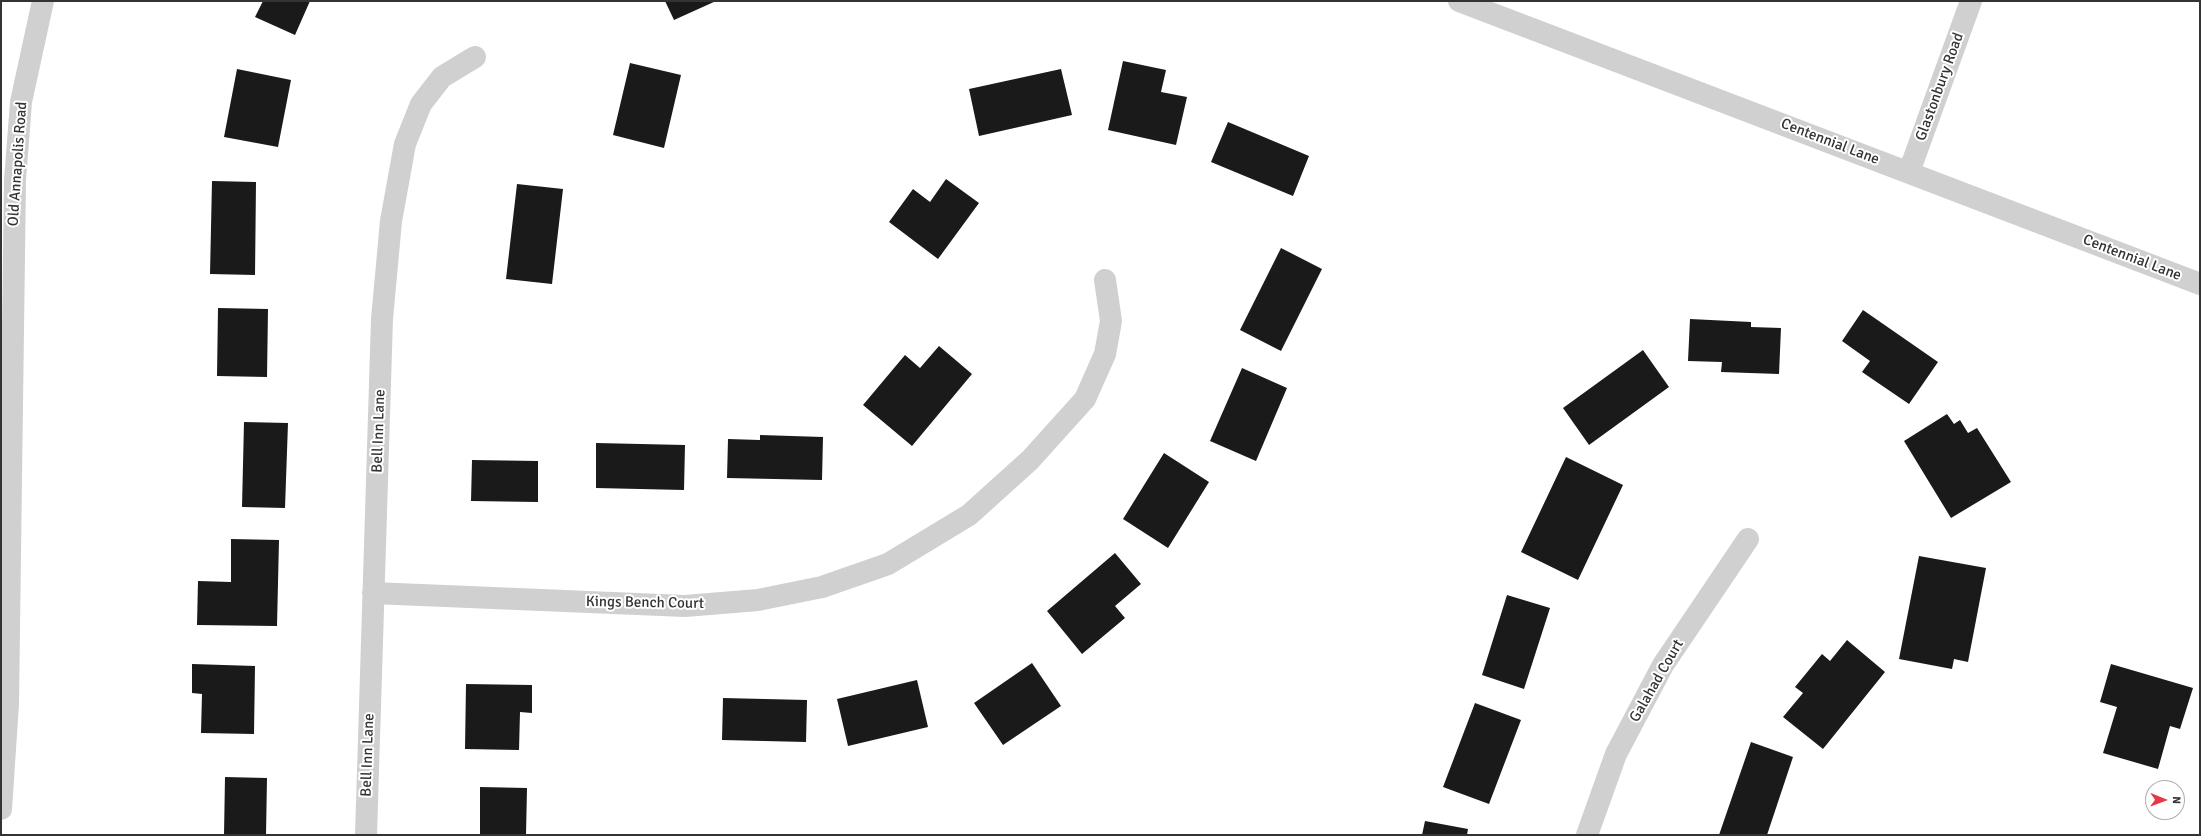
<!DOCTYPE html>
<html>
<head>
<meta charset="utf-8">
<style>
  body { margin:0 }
  #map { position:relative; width:2201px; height:836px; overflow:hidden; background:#fff; font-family:Signika,sans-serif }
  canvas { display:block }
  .frame { position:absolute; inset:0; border:2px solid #333; pointer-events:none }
  .north { position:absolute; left:2145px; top:780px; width:40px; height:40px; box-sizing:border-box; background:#fff; border:1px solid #adadad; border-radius:50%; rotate:91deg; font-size:11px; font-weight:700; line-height:16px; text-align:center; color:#333 }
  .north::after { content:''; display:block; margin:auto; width:14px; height:18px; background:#e63946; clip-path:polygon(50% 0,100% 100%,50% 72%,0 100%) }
</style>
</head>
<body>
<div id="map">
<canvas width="2201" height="836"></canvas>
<div class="frame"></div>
<div class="north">N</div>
</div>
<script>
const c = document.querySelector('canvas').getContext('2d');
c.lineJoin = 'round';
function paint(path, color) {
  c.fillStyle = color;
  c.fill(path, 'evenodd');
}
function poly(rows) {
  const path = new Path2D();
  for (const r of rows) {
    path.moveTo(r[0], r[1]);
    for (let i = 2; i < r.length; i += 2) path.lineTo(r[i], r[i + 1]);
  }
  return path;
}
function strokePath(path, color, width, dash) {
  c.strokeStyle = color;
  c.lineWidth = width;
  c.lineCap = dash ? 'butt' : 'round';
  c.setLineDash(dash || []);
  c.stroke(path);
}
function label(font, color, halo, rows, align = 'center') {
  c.font = font + ' Signika,sans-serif';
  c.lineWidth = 4;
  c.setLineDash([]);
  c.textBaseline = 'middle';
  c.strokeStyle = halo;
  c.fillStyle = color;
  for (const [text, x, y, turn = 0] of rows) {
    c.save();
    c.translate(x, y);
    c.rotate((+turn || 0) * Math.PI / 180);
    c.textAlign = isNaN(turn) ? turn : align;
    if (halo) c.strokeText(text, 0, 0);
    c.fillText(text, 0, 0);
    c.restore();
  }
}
paint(poly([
  [263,1,310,1,295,35,255,17],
  [665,1,716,1,674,20],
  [1123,61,1166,70,1161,92,1187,97,1176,145,1108,130],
  [630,63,681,75,664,148,613,135],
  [237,69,291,80,278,147,224,137],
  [1061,69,1072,115,979,136,969,89],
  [1228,122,1309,156,1293,196,1211,162],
  [946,179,979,203,938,259,889,222,913,189,930,202],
  [212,181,256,182,255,275,210,274],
  [517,184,563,189,552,284,506,279],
  [1281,248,1322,269,1281,351,1240,330],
  [218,308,268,309,267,377,217,376],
  [1863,310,1938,362,1909,404,1862,372,1870,361,1842,341],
  [1690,319,1751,322,1751,327,1781,328,1779,374,1721,372,1722,362,1688,361],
  [939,346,972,374,912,446,863,405,905,355,920,368],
  [1643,350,1669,387,1589,445,1563,408],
  [1242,368,1287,388,1256,461,1210,441],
  [1947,414,1954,424,1960,420,1968,433,1977,428,2011,482,1951,518,1904,441],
  [244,422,288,423,285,508,242,507],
  [760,435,823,437,822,480,727,478,728,439,760,440],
  [596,443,685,445,684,490,596,488],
  [1164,453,1209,482,1168,548,1123,519],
  [1566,457,1623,485,1578,580,1521,552],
  [472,460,538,461,538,502,471,501],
  [231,539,279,540,277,626,197,625,198,581,231,582],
  [1115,553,1141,584,1115,606,1125,618,1082,654,1047,611],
  [1919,556,1986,568,1968,662,1954,659,1952,669,1899,659],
  [1507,595,1550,608,1524,689,1482,675],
  [1847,640,1885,672,1823,749,1783,717,1803,693,1795,687,1822,654,1830,661],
  [1032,663,1061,706,1003,745,974,703],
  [192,664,255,666,254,734,201,733,202,694,192,693],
  [2111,664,2193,688,2180,729,2170,726,2158,769,2103,753,2117,707,2100,702],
  [917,680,928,727,848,746,837,699],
  [466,684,532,685,532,713,520,712,519,750,465,749],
  [723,698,807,700,806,742,722,740],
  [1475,703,1521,720,1489,804,1443,787],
  [1751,742,1793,757,1767,835,1719,835],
  [225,777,267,778,266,835,224,835],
  [480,787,527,788,526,835,480,835],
  [1425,821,1468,829,1467,835,1422,835]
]), '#1a1a1a');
strokePath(poly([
  [1909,172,1971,1],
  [373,593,685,606,758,600,822,587,888,564,969,515,1030,460,1085,399,1105,354,1111,321,1105,280],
  [366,835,382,319,391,221,405,144,421,104,442,77,475,57],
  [1587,835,1616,754,1663,665,1748,539]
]), '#d0d0d0', 22);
strokePath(poly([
  [1459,1,2200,284],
  [1,809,8,704,15,180,21,102,43,1]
]), '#d0d0d0', 22);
label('15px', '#333', '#fff', [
  ["Glastonbury Road",1940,87,-70],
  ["Centennial Lane",1830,142,21],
  ["Old Annapolis Road",18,164,-86],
  ["Centennial Lane",2132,258,21],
  ["Bell Inn Lane",379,431,-88],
  ["Kings Bench Court",645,603,1],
  ["Galahad Court",1657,681,-60],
  ["Bell Inn Lane",368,755,-88]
]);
</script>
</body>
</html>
